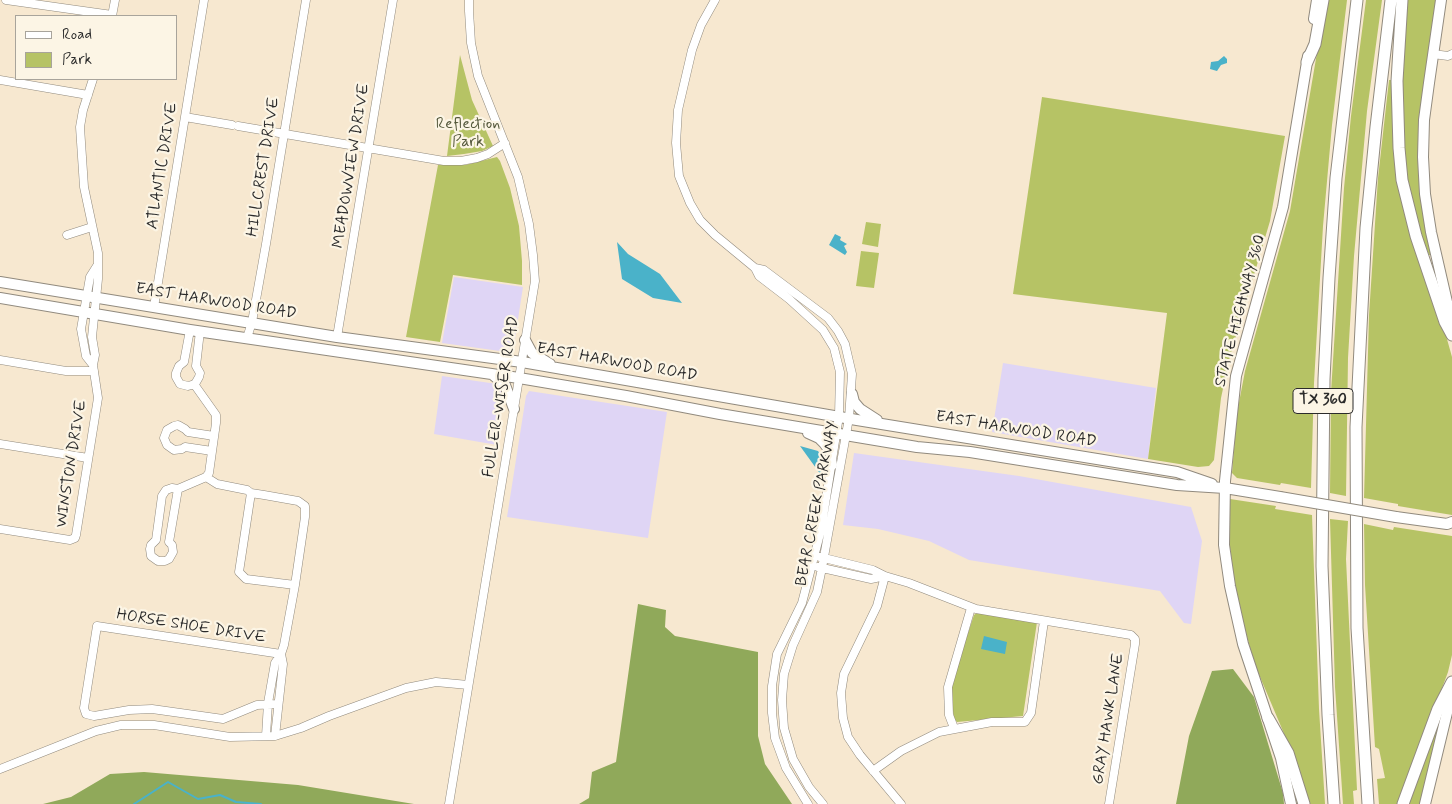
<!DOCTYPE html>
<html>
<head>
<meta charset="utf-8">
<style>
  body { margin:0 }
  #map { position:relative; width:1452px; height:804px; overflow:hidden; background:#f7e8d0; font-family:Mynerve,sans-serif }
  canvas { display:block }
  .legend { position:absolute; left:15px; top:15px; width:162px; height:65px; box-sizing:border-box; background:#fcf5e5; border:1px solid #a8a49b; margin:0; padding:6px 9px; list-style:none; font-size:15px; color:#2b2b2b }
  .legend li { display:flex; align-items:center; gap:10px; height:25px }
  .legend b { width:25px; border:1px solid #a8a49b }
</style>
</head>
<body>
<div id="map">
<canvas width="1452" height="804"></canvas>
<ul class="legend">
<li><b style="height:6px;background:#fff"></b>Road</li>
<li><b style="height:14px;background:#b6c365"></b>Park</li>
</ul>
</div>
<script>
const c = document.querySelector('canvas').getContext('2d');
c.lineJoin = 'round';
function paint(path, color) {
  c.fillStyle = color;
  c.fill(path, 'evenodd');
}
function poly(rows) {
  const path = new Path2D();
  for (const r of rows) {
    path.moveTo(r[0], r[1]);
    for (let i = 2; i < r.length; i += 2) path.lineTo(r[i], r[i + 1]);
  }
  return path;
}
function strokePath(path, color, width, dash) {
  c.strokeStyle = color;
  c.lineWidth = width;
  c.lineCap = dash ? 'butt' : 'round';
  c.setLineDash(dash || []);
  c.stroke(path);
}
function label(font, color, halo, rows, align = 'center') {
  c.font = font + ' Mynerve,sans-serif';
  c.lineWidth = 4.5;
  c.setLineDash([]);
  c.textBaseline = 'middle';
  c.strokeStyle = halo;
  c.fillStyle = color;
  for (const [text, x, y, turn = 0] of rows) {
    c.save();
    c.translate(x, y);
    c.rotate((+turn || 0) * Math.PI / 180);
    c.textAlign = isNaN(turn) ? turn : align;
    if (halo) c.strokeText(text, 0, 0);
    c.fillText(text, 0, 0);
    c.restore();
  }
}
paint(poly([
  [454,277,523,287,514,345,507,350,500,351,442,343],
  [1003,363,1156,388,1148,459,992,432],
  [442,376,497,384,503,392,497,445,434,434],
  [529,391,667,412,648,538,507,517,526,396],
  [854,453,1019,476,1191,507,1202,541,1191,624,1184,623,1160,591,969,560,929,541,878,529,843,525]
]), '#dfd5f5');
paint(poly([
  [1326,0,1347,0,1332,125,1323,226,1314,383,1311,488,1281,483,1280,485,1237,478,1232,473,1237,413,1245,371,1290,211],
  [1366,0,1382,0,1367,111,1354,256,1348,358,1346,496,1330,493,1331,392,1344,188,1351,116],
  [1405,0,1436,0,1422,102,1422,205,1431,255,1429,255,1421,234,1419,234,1405,173,1400,93],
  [460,55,472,100,493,146,482,151,464,154,447,156],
  [1389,80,1393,80,1396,157,1452,357,1452,515,1398,506,1398,504,1364,498,1369,315,1378,178],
  [1042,97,1285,136,1270,221,1230,356,1221,398,1214,460,1209,466,1198,467,1148,459,1167,313,1013,294],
  [497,157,500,161,510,188,519,226,522,261,522,285,453,275,440,342,406,337,438,165,465,165],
  [866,222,881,224,878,247,862,244],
  [861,251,879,253,874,288,856,286],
  [1230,499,1276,506,1275,509,1312,515,1319,709,1325,804,1308,804,1288,743,1255,665,1245,630,1235,588,1229,540,1228,506,1228,501],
  [1330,519,1348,521,1346,559,1357,790,1353,791,1354,804,1343,804,1335,687],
  [1364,524,1393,530,1394,527,1452,536,1452,655,1448,672,1399,804,1379,804,1377,779,1385,778,1379,749,1375,747,1365,585],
  [978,612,1037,622,1023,716,957,722,954,719,950,687,974,615],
  [1434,728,1438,729,1420,804,1406,804]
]), '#b6c365');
paint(poly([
  [638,604,666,610,665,627,675,636,758,652,758,736,765,764,792,804,579,804,589,798,592,772,616,762],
  [1233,669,1254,697,1283,793,1284,804,1176,804,1189,736,1212,671],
  [144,772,298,785,414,804,43,804,71,797,110,774]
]), '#90a95a');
paint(poly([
  [1224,56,1227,59,1227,63,1221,65,1217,71,1210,69,1211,62,1218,61],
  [835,234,841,237,840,240,847,244,844,246,847,252,845,255,829,245],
  [617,242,628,254,660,274,682,303,653,298,622,279],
  [800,446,818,451,822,457,823,464,821,475],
  [984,636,1007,642,1005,654,981,649]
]), '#4ab2c9');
strokePath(poly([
  [134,804,168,782,198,799,220,795,236,802,261,804]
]), '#4ab2c9', 2);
const minor = poly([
  [6,0,112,15],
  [715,0,701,25,692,50,678,110,676,143,679,176,690,203,700,220,715,235,755,268,759,276,789,299,823,330,834,348,840,372,839,416,821,530,802,603,777,654,772,686,772,713,775,738,786,768,808,804],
  [112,16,115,0],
  [1433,54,1448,56,1452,54],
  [0,80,88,95],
  [185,117,232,125],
  [238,126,444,161,461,161,477,158,488,154,505,143],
  [67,235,92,227],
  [755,268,764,270,828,318,838,331,845,344,852,374,849,418,822,568,817,592,793,645,784,674,782,700,784,728,793,759,809,787,823,804],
  [154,307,204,0],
  [190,330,184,362,179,366,176,373,176,377,180,384,188,386,195,384,199,377,200,373,196,366,200,331],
  [337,337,393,0],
  [247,338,252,322,266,244,306,0],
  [0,360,66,371,94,371],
  [93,365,86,356,81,329,90,277,97,266],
  [0,444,88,458],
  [212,451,185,447,182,449,174,450,167,445,164,438,167,430,174,426,178,425,185,429,188,432,214,436],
  [206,477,217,484,247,490,251,493,264,495,298,501,305,506,305,517,295,585,284,645,281,654,275,663,268,703,266,736],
  [172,488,178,489,169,542,172,545,173,552,169,559,165,561,158,561,151,556,150,549,151,545,156,540,162,496,166,490,172,488],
  [178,489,206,477,209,473,216,423,216,415,194,384],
  [251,493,239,572,246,579,295,585],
  [0,529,70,540,75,538,76,535,98,398,93,365,95,355,92,337,98,279,98,253,84,187,80,127,83,110,93,79],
  [820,557,873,570,885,576,909,583,976,609,1131,635,1135,639,1135,644,1109,804],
  [818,567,871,579,885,576],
  [885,576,877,606,844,674,841,693,843,718,848,737,860,755,901,804],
  [277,704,257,705,223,719,152,709,129,710,94,716,86,714,84,708,97,626,281,654],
  [954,728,949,715,948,687,971,608],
  [275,736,283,664,281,654],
  [0,769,96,731,121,725,154,725,230,737,275,736,301,728,329,716,406,688,436,682,468,685],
  [873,771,901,751,939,732,992,722,1025,722,1031,713,1044,621],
  [449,804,535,281,533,255,529,224,518,177,478,76,471,43,469,11,469,0]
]);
const major = poly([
  [1441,0,1429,83,1424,120,1423,157,1425,194,1431,232,1452,324],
  [1314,19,1317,0],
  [0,282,337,337,522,362,857,420,1177,472,1212,484],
  [0,298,190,330,519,378,626,396,720,414,917,447,970,452,1177,485,1225,488,1280,497],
  [525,340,532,353,550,364],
  [493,375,505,385,514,409],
  [852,394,854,402,860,409,877,420],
  [808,433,819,438,824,443,830,451,832,465],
  [1396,517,1447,524,1452,522],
  [1291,804,1281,758,1243,644,1230,586,1224,545,1225,481,1236,376,1283,207,1308,56],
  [1425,804,1452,692]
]);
const highway = poly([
  [1402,0,1397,81,1399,148,1402,180,1416,236,1445,322,1452,335],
  [1307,62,1315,44,1323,0],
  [1268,718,1288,753,1304,804],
  [1334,804,1328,715,1322,566,1324,379,1329,278,1336,178,1357,0],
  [1368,804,1357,628,1356,427,1366,228,1376,127,1391,0],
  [1403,804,1438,709,1452,682]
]);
strokePath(minor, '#918a7e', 9);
strokePath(major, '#918a7e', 12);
strokePath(highway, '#918a7e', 13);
strokePath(minor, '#fff', 8);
strokePath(major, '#fff', 10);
strokePath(highway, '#fff', 11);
const majorBridge = poly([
  [1280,497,1396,517]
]);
strokePath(majorBridge, '#918a7e', 12, []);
strokePath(majorBridge, '#fff', 10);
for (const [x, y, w] of [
  [1323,401,60]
]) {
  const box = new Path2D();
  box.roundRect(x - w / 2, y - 12.5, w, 25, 4);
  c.fillStyle = '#fcf5e5';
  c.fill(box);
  strokePath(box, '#2b2b2b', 1);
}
label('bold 15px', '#2b2b2b', null, [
  ["TX 360",1323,401]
]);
label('16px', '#55593c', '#fcf5e5', [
  ["Reflection",468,125],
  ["Park",468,143]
]);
label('16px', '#2b2b2b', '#fcf5e5', [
  ["ATLANTIC DRIVE",163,166,-81],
  ["MEADOWVIEW DRIVE",352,166,-81],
  ["HILLCREST DRIVE",264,167,-81],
  ["EAST HARWOOD ROAD",216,302,9],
  ["STATE HIGHWAY 360",1241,311,-75],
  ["EAST HARWOOD ROAD",617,363,10],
  ["FULLER-WISER ROAD",502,397,-81],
  ["EAST HARWOOD ROAD",1016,430,9],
  ["WINSTON DRIVE",72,464,-81],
  ["BEAR CREEK PARKWAY",818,504,-79],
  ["HORSE SHOE DRIVE",191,627,9],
  ["GRAY HAWK LANE",1109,719,-81]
]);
</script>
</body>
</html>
